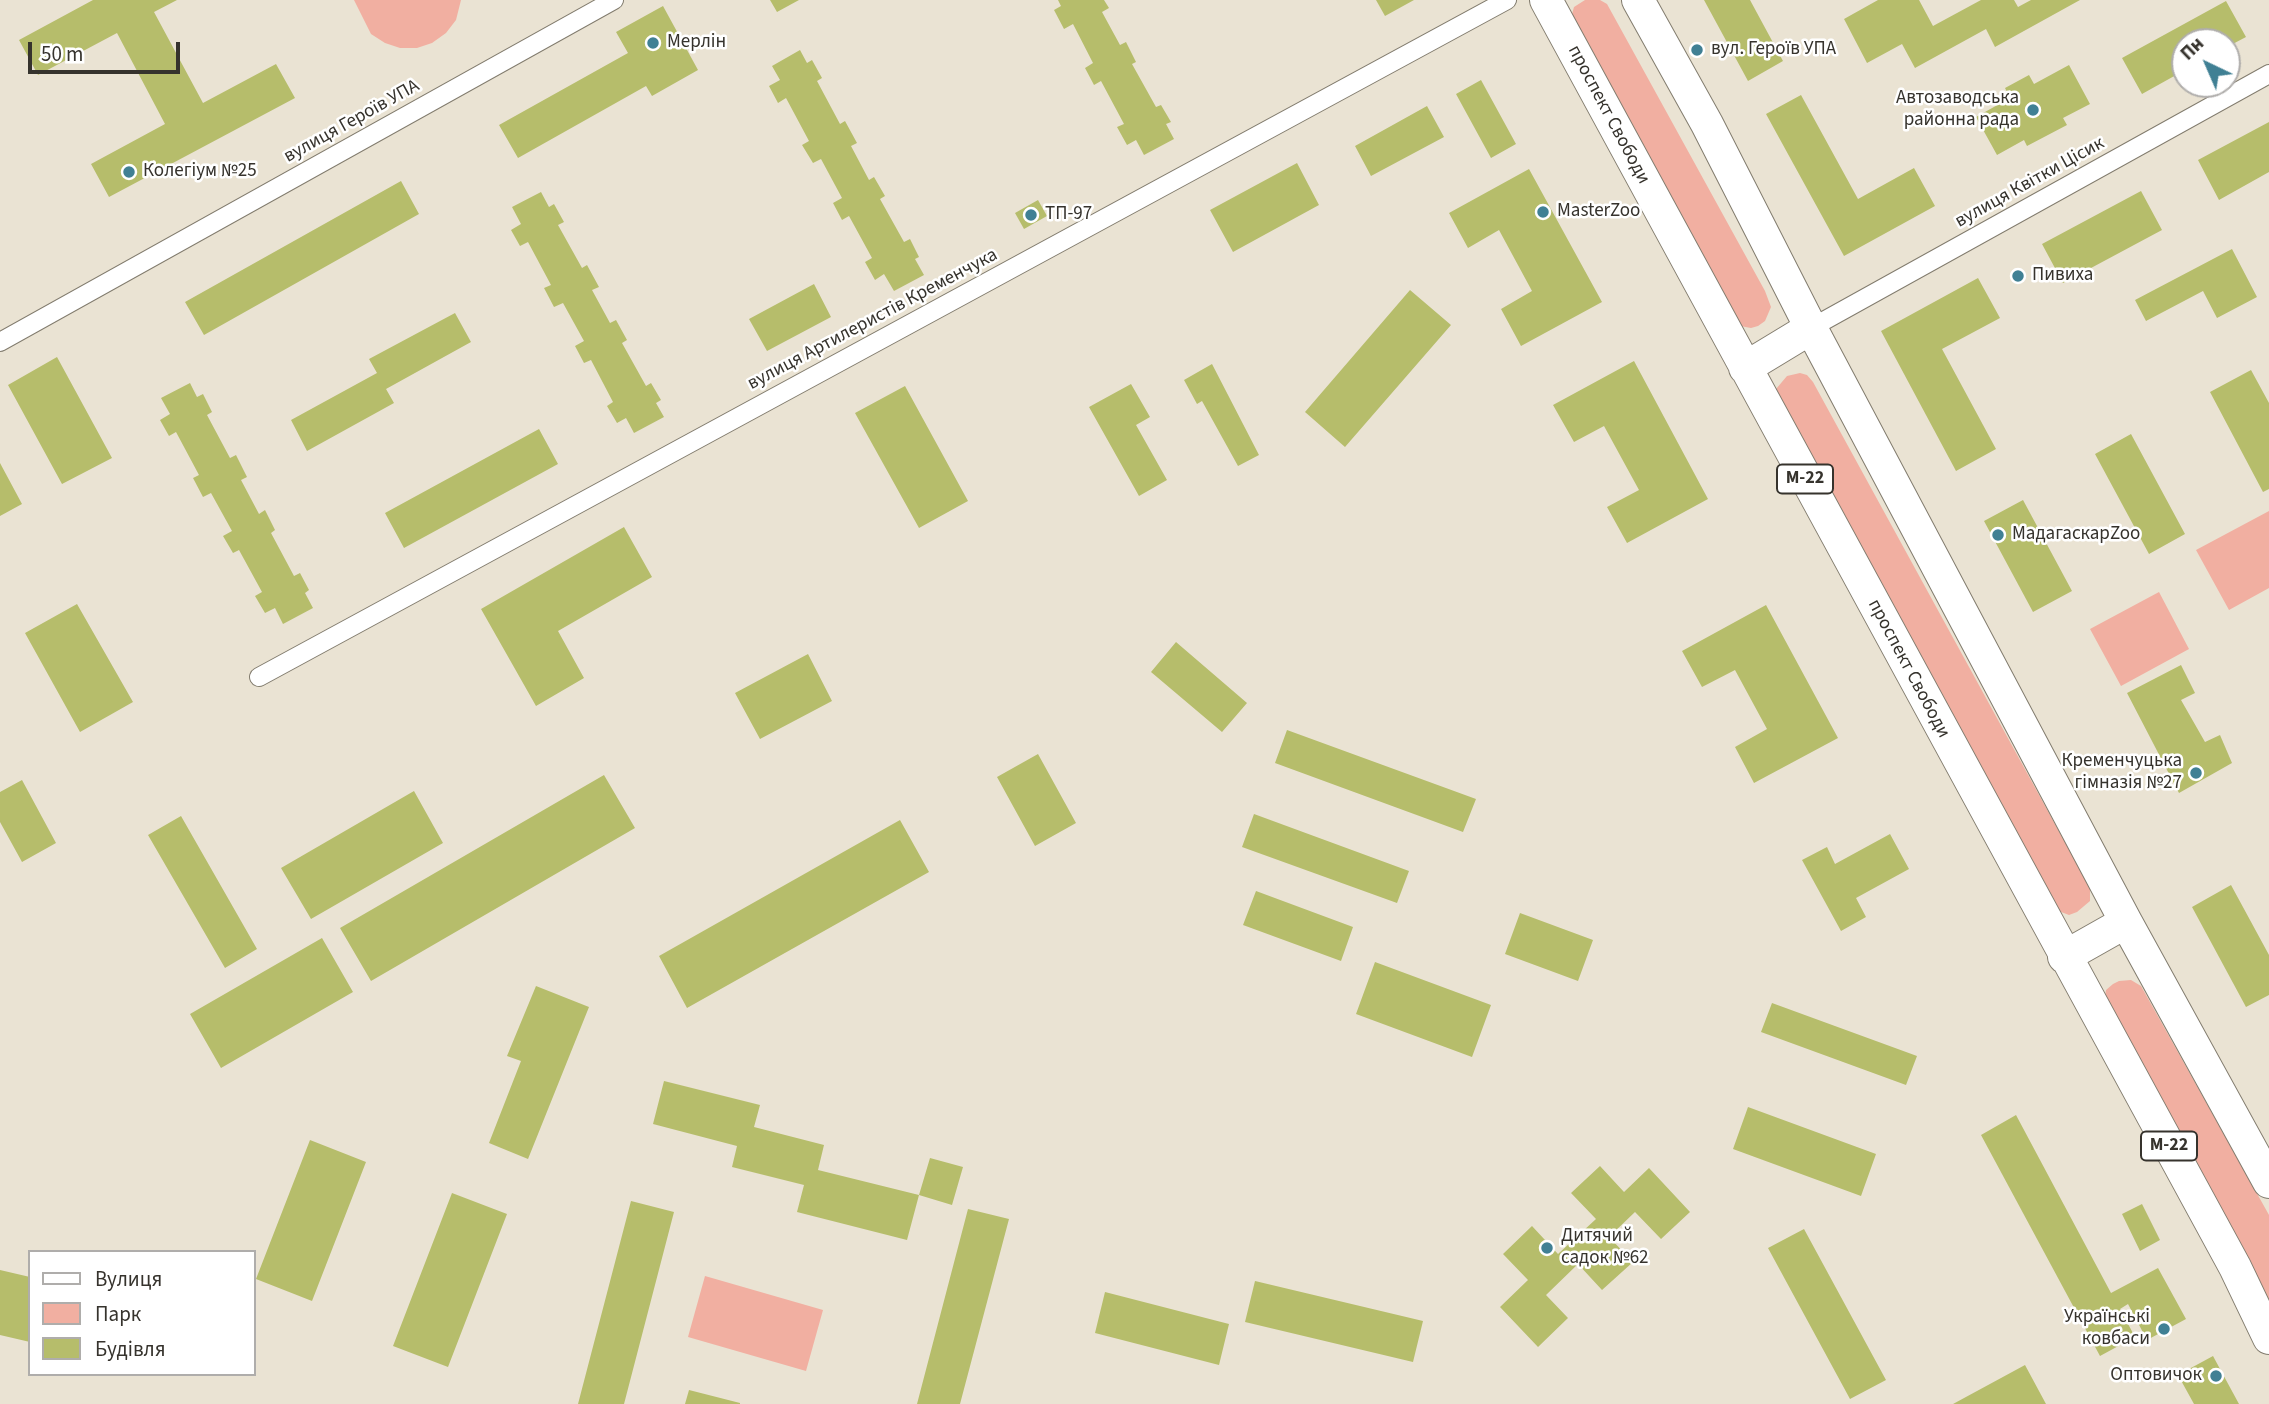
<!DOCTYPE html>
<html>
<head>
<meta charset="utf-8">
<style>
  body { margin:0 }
  #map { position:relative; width:2269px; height:1404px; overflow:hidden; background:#eae3d3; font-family:"Source Sans 3",sans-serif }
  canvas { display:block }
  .legend { position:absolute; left:28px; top:1250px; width:228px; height:126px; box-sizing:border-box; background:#fff; border:2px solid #afadab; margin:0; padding:9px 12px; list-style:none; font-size:21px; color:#36332d }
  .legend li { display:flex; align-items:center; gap:14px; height:35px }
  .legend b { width:35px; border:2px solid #afadab }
  .north { position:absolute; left:2171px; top:28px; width:70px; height:70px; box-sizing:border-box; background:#fff; border:2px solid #afadab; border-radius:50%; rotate:316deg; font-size:19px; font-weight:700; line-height:28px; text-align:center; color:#36332d }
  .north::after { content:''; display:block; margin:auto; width:24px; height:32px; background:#408094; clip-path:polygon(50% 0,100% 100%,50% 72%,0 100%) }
  .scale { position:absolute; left:28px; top:42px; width:152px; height:32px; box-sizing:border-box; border:4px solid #36332d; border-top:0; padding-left:9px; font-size:21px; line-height:24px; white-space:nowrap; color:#36332d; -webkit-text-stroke:5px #fff; paint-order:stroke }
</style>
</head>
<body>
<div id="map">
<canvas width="2269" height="1404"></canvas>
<ul class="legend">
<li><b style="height:9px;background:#fff"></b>Вулиця</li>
<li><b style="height:19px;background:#f1afa1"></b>Парк</li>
<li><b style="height:19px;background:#b6bd6b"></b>Будівля</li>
</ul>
<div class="north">Пн</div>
<div class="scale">50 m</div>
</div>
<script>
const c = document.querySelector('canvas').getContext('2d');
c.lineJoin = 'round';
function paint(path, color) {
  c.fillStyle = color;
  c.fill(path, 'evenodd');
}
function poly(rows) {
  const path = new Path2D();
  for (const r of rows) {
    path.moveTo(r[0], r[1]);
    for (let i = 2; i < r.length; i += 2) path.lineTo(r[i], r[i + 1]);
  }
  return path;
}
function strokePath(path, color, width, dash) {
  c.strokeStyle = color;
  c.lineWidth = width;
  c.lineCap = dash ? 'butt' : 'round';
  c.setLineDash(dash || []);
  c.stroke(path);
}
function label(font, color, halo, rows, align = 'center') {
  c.font = font + ' "Source Sans 3",sans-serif';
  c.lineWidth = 5;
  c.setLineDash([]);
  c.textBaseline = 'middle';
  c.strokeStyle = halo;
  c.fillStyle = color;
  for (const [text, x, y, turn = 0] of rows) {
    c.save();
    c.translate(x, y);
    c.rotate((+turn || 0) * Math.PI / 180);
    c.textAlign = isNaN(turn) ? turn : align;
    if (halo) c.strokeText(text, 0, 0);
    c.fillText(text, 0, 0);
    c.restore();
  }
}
paint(poly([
  [354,0,461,0,456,20,446,33,432,43,417,48,400,48,385,43,371,34],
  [1585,0,1600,0,1607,4,1765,291,1771,307,1765,321,1758,326,1751,328,1740,326,1571,18,1574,7],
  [1800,373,1807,375,1813,382,2090,888,2090,901,2077,912,2069,915,2056,910,1776,395,1776,389,1787,376],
  [2269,511,2269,588,2229,610,2196,550],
  [2159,592,2189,649,2121,686,2090,629],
  [2131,980,2141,986,2269,1215,2269,1309,2105,996,2106,990,2113,984,2119,981],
  [705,1276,823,1310,806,1371,688,1337]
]), '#f1afa1');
paint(poly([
  [93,0,177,0,154,12,203,103,276,64,295,98,109,197,91,164,165,124,117,33,38,75,19,40],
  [770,0,799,0,777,12],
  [1058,0,1104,0,1109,8,1102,12,1120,45,1126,42,1136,62,1132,64,1156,107,1161,105,1171,122,1166,124,1174,139,1144,155,1136,140,1127,145,1117,127,1124,124,1101,81,1094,85,1085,68,1093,63,1073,24,1064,29,1054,10,1061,6],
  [1376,0,1414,0,1385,16],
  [1704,0,1750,0,1783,61,1748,81],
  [1878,0,1919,0,1933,26,1981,0,2014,0,2018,7,2031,0,2080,0,1995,47,1986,29,1915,68,1902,44,1867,63,1844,19],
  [2226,1,2246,37,2227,47,2227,42,2185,42,2185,70,2142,94,2122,58],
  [663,6,698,70,652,96,646,86,518,158,499,125,628,53,616,32],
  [800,50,807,63,812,60,822,78,817,81,840,124,845,121,857,143,851,146,869,180,874,177,885,196,880,199,904,242,910,239,919,257,915,259,924,275,894,291,884,274,875,280,865,262,872,258,849,216,842,220,833,203,842,198,821,159,813,163,802,145,809,141,786,98,778,103,769,86,780,80,772,66],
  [2069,65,2090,104,2063,118,2067,125,2027,146,2024,140,1997,155,1976,117,2010,98,2005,88,2029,75,2034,84],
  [1481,80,1516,144,1491,158,1456,94],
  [1801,95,1858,199,1914,168,1935,206,1844,256,1766,114],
  [1427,106,1444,137,1371,176,1355,146],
  [2269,122,2269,172,2219,200,2198,160],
  [1297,163,1319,205,1233,252,1210,210],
  [1529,169,1602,302,1521,346,1501,309,1532,291,1499,230,1468,248,1449,213],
  [401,181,419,214,204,335,185,302],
  [2141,191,2162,230,2063,283,2042,244],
  [541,192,549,207,554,204,564,222,558,225,582,268,587,265,599,287,592,290,610,323,616,320,627,340,622,343,646,386,651,383,661,400,656,403,664,417,634,433,626,418,617,423,607,406,613,402,591,360,584,363,575,346,584,341,563,303,554,307,544,288,551,285,528,242,520,246,511,230,521,224,512,207],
  [1038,200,1047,216,1024,229,1015,213],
  [2232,249,2257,297,2217,318,2203,291,2146,321,2135,300],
  [1978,278,2000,318,1942,349,1996,449,1956,471,1881,331],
  [814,284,831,317,767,351,749,319],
  [1410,290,1451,325,1345,447,1305,412],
  [455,313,471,342,386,389,394,403,307,451,291,420,377,373,369,359],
  [57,357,112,458,62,484,8,385],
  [1634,361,1708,499,1627,543,1607,507,1639,490,1604,426,1574,442,1553,405],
  [1212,364,1259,455,1238,466,1202,401,1197,404,1184,380],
  [2251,370,2269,403,2269,489,2263,492,2210,392],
  [190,383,197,397,203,394,212,412,207,415,230,458,236,455,247,477,241,480,259,514,265,510,275,530,271,533,294,576,300,573,309,590,305,593,313,608,283,624,275,608,265,613,255,596,262,592,239,550,233,553,223,536,232,531,211,493,203,497,193,478,199,475,176,432,169,436,160,420,170,414,161,398],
  [1131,384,1150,417,1136,425,1167,480,1139,496,1089,407],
  [905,386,968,501,919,528,855,413],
  [539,429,558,464,404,548,385,513],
  [2131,434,2185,534,2149,554,2095,454],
  [0,463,22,504,0,516],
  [2023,500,2072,591,2033,612,1984,521],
  [624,527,652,577,558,631,584,678,536,706,481,609],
  [77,604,133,702,80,732,25,633],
  [1766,605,1838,738,1754,783,1735,747,1767,729,1735,670,1702,687,1682,651],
  [1176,642,1247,703,1222,732,1151,672],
  [808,654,832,701,760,739,735,693],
  [2181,665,2195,693,2181,700,2205,742,2220,735,2232,763,2179,793,2127,693],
  [1287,730,1476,799,1463,832,1275,763],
  [1038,754,1076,823,1035,846,997,777],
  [604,775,635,828,371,981,340,928],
  [22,780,56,843,22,862,0,822,0,792],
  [414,791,443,843,311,919,281,868],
  [1254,814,1409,871,1397,903,1242,847],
  [181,816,257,949,225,968,148,835],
  [900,820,929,872,687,1008,659,956],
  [1890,834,1909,869,1856,898,1866,917,1841,931,1802,860,1827,847,1835,864],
  [2231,885,2269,955,2269,995,2246,1007,2192,907],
  [1256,891,1353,927,1341,961,1243,925],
  [1520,913,1593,940,1578,981,1505,954],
  [322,938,353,992,221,1068,190,1014],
  [1375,962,1491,1005,1472,1057,1356,1014],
  [536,986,589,1007,528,1159,489,1143,521,1061,507,1056],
  [1772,1003,1917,1056,1906,1085,1761,1032],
  [664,1081,760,1105,754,1127,824,1145,818,1170,919,1195,907,1240,797,1212,804,1185,732,1167,737,1146,653,1124],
  [1748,1107,1876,1154,1861,1196,1733,1149],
  [2016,1115,2111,1293,2158,1268,2186,1319,2147,1340,2128,1304,2120,1309,2135,1337,2100,1356,1981,1135],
  [310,1140,366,1162,312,1301,256,1279],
  [930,1158,963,1167,952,1205,919,1195],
  [1600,1166,1624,1192,1649,1168,1690,1212,1661,1239,1635,1212,1609,1237,1633,1262,1602,1290,1578,1264,1546,1295,1568,1318,1538,1347,1500,1307,1528,1280,1503,1254,1532,1226,1558,1254,1596,1219,1571,1193],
  [452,1193,507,1214,448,1367,393,1346],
  [631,1201,674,1212,624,1404,578,1404],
  [2142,1204,2160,1240,2140,1251,2122,1214],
  [968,1209,1009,1219,960,1404,917,1404],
  [1804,1229,1886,1380,1850,1399,1768,1248],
  [0,1270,30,1277,30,1342,0,1335],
  [1255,1281,1423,1321,1413,1362,1245,1322],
  [1105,1292,1229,1324,1219,1365,1095,1333],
  [2213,1356,2239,1404,2194,1404,2178,1375],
  [2025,1365,2046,1404,1953,1404],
  [689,1390,740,1403,740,1404,685,1404]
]), '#b6bd6b');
const street = poly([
  [1811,328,2269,74],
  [0,342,614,0],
  [259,677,1507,0]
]);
const highway = poly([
  [1546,0,2235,1267,2269,1338],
  [1638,0,1707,124,1811,328,2126,922,2269,1182],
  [1745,368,1811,328],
  [2064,957,2126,922]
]);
strokePath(street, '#827c6e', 20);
strokePath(highway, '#827c6e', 34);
strokePath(street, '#fff', 18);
strokePath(highway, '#fff', 32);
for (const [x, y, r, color] of [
  [653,43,7,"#408094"],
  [1697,50,7,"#408094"],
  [2033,110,7,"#408094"],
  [129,172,7,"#408094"],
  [1543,212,7,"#408094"],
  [1031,215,7,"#408094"],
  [2018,276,7,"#408094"],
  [1998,535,7,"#408094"],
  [2196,773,7,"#408094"],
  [1547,1248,7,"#408094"],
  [2164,1329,7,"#408094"],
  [2216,1376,7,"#408094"]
]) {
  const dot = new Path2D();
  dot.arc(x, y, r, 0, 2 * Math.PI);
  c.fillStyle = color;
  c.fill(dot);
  strokePath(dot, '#fff', 2.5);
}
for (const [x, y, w] of [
  [1805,479,56],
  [2169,1146,56]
]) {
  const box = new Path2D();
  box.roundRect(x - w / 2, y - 14.5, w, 29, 5);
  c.fillStyle = '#fff';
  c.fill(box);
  strokePath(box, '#36332d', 2);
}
label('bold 18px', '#36332d', null, [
  ["М-22",1805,479],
  ["М-22",2169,1146]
]);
label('19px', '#36332d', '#fff', [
  ["Мерлін",667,43],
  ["вул. Героїв УПА",1711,50],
  ["Автозаводська",2019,99,"right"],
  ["районна рада",2019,121,"right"],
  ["Колегіум №25",143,172],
  ["MasterZoo",1557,212],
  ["ТП-97",1045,215],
  ["Пивиха",2032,276],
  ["МадагаскарZoo",2012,535],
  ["Кременчуцька",2182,762,"right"],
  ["гімназія №27",2182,784,"right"],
  ["Дитячий",1561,1237],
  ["садок №62",1561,1259],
  ["Українські",2150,1318,"right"],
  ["ковбаси",2150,1340,"right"],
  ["Оптовичок",2202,1376,"right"]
], 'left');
label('19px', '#36332d', '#fff', [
  ["проспект Свободи",1608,115,62],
  ["вулиця Героїв УПА",352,122,-29],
  ["вулиця Квітки Цісик",2030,183,-29],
  ["вулиця Артилеристів Кременчука",873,320,-28],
  ["проспект Свободи",1908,669,62]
]);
</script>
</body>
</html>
